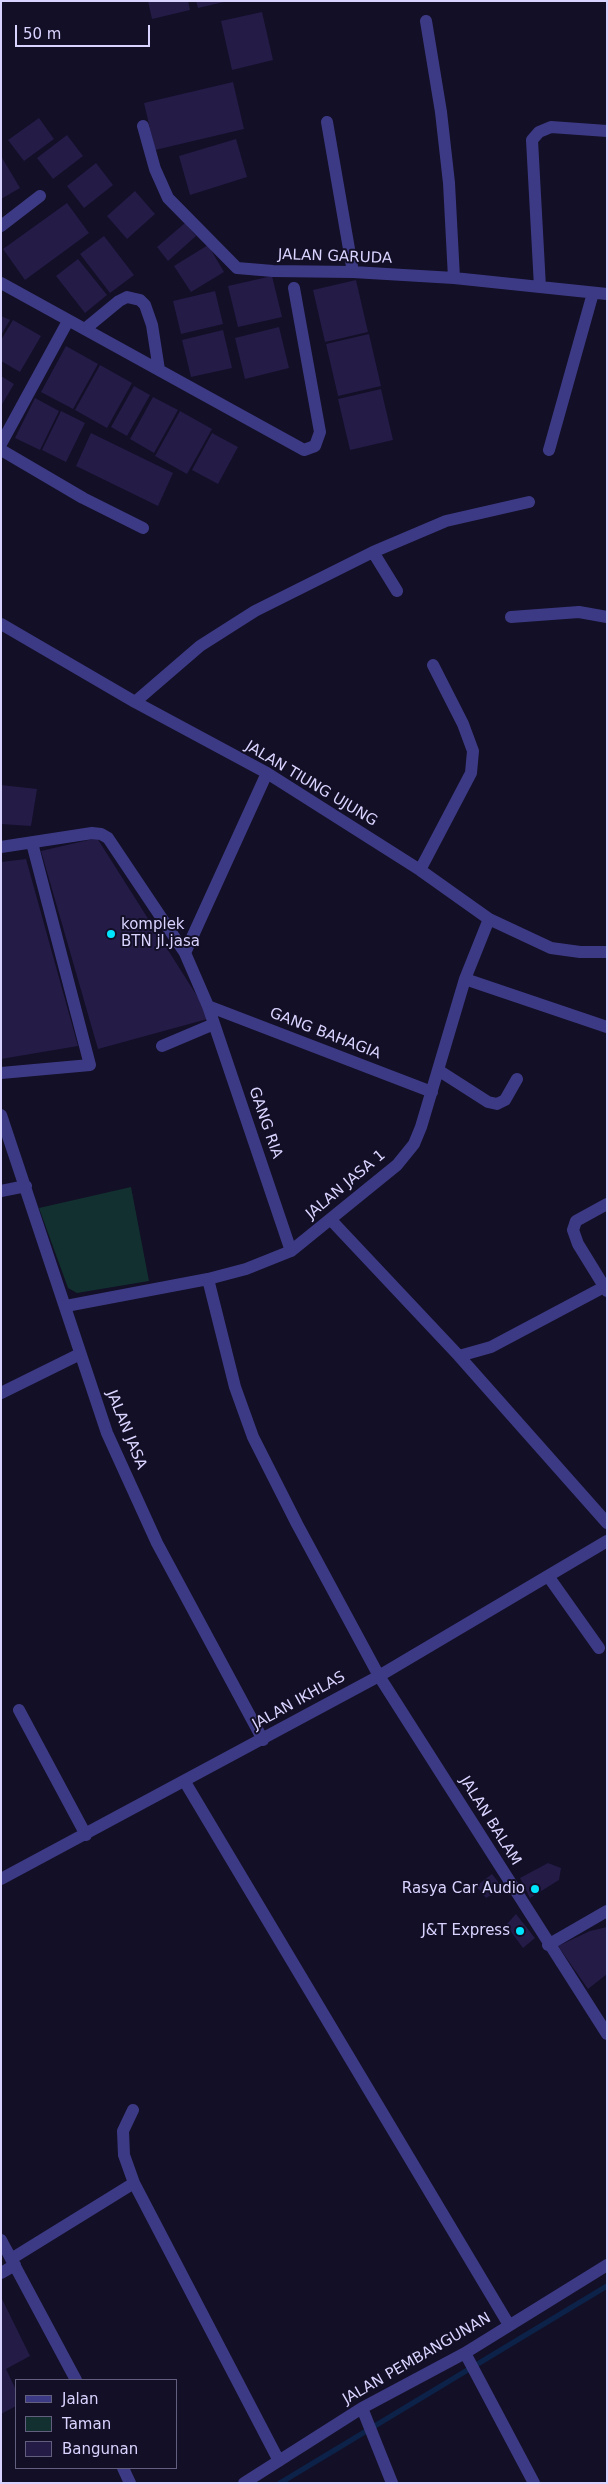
<!DOCTYPE html>
<html>
<head>
<meta charset="utf-8">
<style>
  body { margin:0 }
  #map { position:relative; width:608px; height:2484px; overflow:hidden; background:#130f26; font-family:"DejaVu Sans",sans-serif }
  canvas { display:block }
  .frame { position:absolute; inset:0; border:2px solid #d9d4ff; pointer-events:none }
  .legend { position:absolute; left:15px; top:2379px; width:162px; height:90px; box-sizing:border-box; background:#130f26; border:1px solid #625e7d; margin:0; padding:6px 9px; list-style:none; font-size:15px; color:#d9d4ff }
  .legend li { display:flex; align-items:center; gap:10px; height:25px }
  .legend b { width:25px; border:1px solid #625e7d }
  .scale { position:absolute; left:15px; top:25px; width:135px; height:22px; box-sizing:border-box; border:2px solid #d9d4ff; border-top:0; padding-left:6px; font-size:15px; line-height:18px; white-space:nowrap; color:#d9d4ff; -webkit-text-stroke:4px #130f26; paint-order:stroke }
</style>
</head>
<body>
<div id="map">
<canvas width="608" height="2484"></canvas>
<div class="frame"></div>
<ul class="legend">
<li><b style="height:6px;background:#3d3a85"></b>Jalan</li>
<li><b style="height:14px;background:#12302f"></b>Taman</li>
<li><b style="height:14px;background:#241b47"></b>Bangunan</li>
</ul>
<div class="scale">50 m</div>
</div>
<script>
const c = document.querySelector('canvas').getContext('2d');
c.lineJoin = 'round';
function paint(path, color) {
  c.fillStyle = color;
  c.fill(path, 'evenodd');
}
function poly(rows) {
  const path = new Path2D();
  for (const r of rows) {
    path.moveTo(r[0], r[1]);
    for (let i = 2; i < r.length; i += 2) path.lineTo(r[i], r[i + 1]);
  }
  return path;
}
function strokePath(path, color, width, dash) {
  c.strokeStyle = color;
  c.lineWidth = width;
  c.lineCap = dash ? 'butt' : 'round';
  c.setLineDash(dash || []);
  c.stroke(path);
}
function label(font, color, halo, rows, align = 'center') {
  c.font = font + ' "DejaVu Sans",sans-serif';
  c.lineWidth = 4;
  c.setLineDash([]);
  c.textBaseline = 'middle';
  c.strokeStyle = halo;
  c.fillStyle = color;
  for (const [text, x, y, turn = 0] of rows) {
    c.save();
    c.translate(x, y);
    c.rotate((+turn || 0) * Math.PI / 180);
    c.textAlign = isNaN(turn) ? turn : align;
    if (halo) c.strokeText(text, 0, 0);
    c.fillText(text, 0, 0);
    c.restore();
  }
}
paint(poly([
  [131,1187,149,1281,77,1293,68,1288,39,1208]
]), '#12302f');
strokePath(poly([
  [280,2483,607,2286]
]), '#0c2248', 5.5);
paint(poly([
  [148,1,188,1,190,10,152,19],
  [196,1,224,1,224,2,198,8],
  [262,12,273,60,232,70,221,21],
  [233,82,244,129,155,150,144,103],
  [39,118,54,139,24,161,8,140],
  [67,135,83,156,53,179,37,158],
  [236,139,247,177,190,195,179,156],
  [1,156,20,188,1,199],
  [96,163,113,185,84,208,67,186],
  [135,191,155,214,127,239,107,216],
  [67,203,89,233,25,280,3,249],
  [185,223,196,236,168,261,157,247],
  [104,236,134,275,110,293,80,254],
  [208,245,224,272,191,292,174,266],
  [78,259,107,295,85,313,56,276],
  [272,276,282,317,238,327,228,286],
  [356,280,368,332,325,342,313,290],
  [215,291,223,324,181,334,173,301],
  [1,316,10,320,1,335],
  [13,320,41,336,20,372,1,361,1,340],
  [279,327,289,368,245,379,235,338],
  [223,330,232,368,191,377,182,340],
  [369,334,381,386,338,396,326,344],
  [66,346,98,364,73,409,41,392],
  [100,365,132,383,107,428,75,410],
  [1,376,14,384,1,406],
  [134,386,150,395,127,436,111,427],
  [381,389,393,440,350,450,338,399],
  [153,397,178,410,154,453,130,439],
  [35,398,59,411,40,450,15,438],
  [61,411,85,423,66,462,42,450],
  [180,411,212,429,187,474,155,456],
  [91,433,173,473,158,506,76,466],
  [212,433,238,447,218,484,192,470],
  [1,785,37,789,31,826,1,824],
  [97,838,211,1018,98,1049,41,851],
  [26,859,78,1046,1,1059,1,862],
  [548,1863,561,1868,559,1880,530,1898,520,1878],
  [492,1874,503,1888,486,1898,476,1886],
  [516,1914,535,1938,523,1948,506,1925],
  [607,1927,607,1974,588,1989,558,1946,590,1931],
  [1,2297,30,2356,6,2369,16,2390,16,2406,1,2414]
]), '#241b47');
strokePath(poly([
  [426,21,441,112,449,183,454,278],
  [327,122,353,272],
  [143,126,155,169,168,198,237,268,273,271,353,272,454,278,607,294],
  [1,226,40,196],
  [1,283,304,450,315,446,320,432,294,288],
  [540,287,532,140,539,132,551,127,607,131],
  [85,329,119,301,127,297,140,300,145,305,152,325,159,370],
  [1,444,68,321],
  [1,450,83,498,143,528],
  [549,450,593,293],
  [373,552,397,591],
  [511,617,579,612,607,617],
  [1,624,135,702,267,773,420,870,489,919,551,948,580,952,607,952],
  [135,702,200,646,255,611,373,552,446,521,529,502],
  [1,847,92,833,101,834,108,838,185,953,208,1006,291,1251],
  [420,870,471,773,473,751,463,724,433,665],
  [185,953,267,773],
  [465,979,607,1027],
  [208,1006,432,1092],
  [162,1046,214,1024],
  [438,1070,488,1102,497,1104,505,1100,517,1079],
  [1,1073,90,1065,32,843],
  [1,1115,107,1433,157,1543,263,1740],
  [1,1191,26,1186],
  [607,1204,576,1221,573,1230,578,1244,607,1291],
  [331,1220,459,1356,607,1523],
  [208,1279,235,1387,253,1437,297,1524,379,1676,607,2034],
  [66,1306,208,1279,246,1269,291,1251,397,1165,414,1144,421,1127,465,979,489,919],
  [459,1356,491,1347,604,1287],
  [1,1393,80,1354],
  [548,1576,599,1648],
  [19,1710,86,1835],
  [185,1782,509,2325],
  [1,1879,379,1676,607,1541],
  [548,1945,607,1911],
  [133,2110,123,2131,124,2155,134,2183,279,2461],
  [1,2240,76,2380],
  [11,2259,134,2183],
  [1,2273,15,2265],
  [465,2353,534,2483],
  [362,2408,392,2483],
  [123,2468,130,2483],
  [244,2483,362,2408,465,2353,607,2265]
]), '#3d3a85', 12);
for (const [x, y, r, color] of [
  [111,934,5,"#00e5ff"],
  [535,1889,5,"#00e5ff"],
  [520,1931,5,"#00e5ff"]
]) {
  const dot = new Path2D();
  dot.arc(x, y, r, 0, 2 * Math.PI);
  c.fillStyle = color;
  c.fill(dot);
  strokePath(dot, '#130f26', 2);
}
label('15px', '#d9d4ff', '#130f26', [
  ["JALAN GARUDA",335,257,2],
  ["JALAN TIUNG UJUNG",311,784,31],
  ["GANG BAHAGIA",325,1034,21],
  ["GANG RIA",265,1123,71],
  ["JALAN JASA 1",346,1185,-40],
  ["JALAN JASA",126,1430,68],
  ["JALAN IKHLAS",299,1701,-29],
  ["JALAN BALAM",490,1821,58],
  ["JALAN PEMBANGUNAN",417,2359,-30]
]);
label('15px', '#d9d4ff', '#130f26', [
  ["komplek",121,925,"left"],
  ["BTN jl.jasa",121,942,"left"],
  ["Rasya Car Audio",525,1889],
  ["J&T Express",510,1931]
], 'right');
</script>
</body>
</html>
